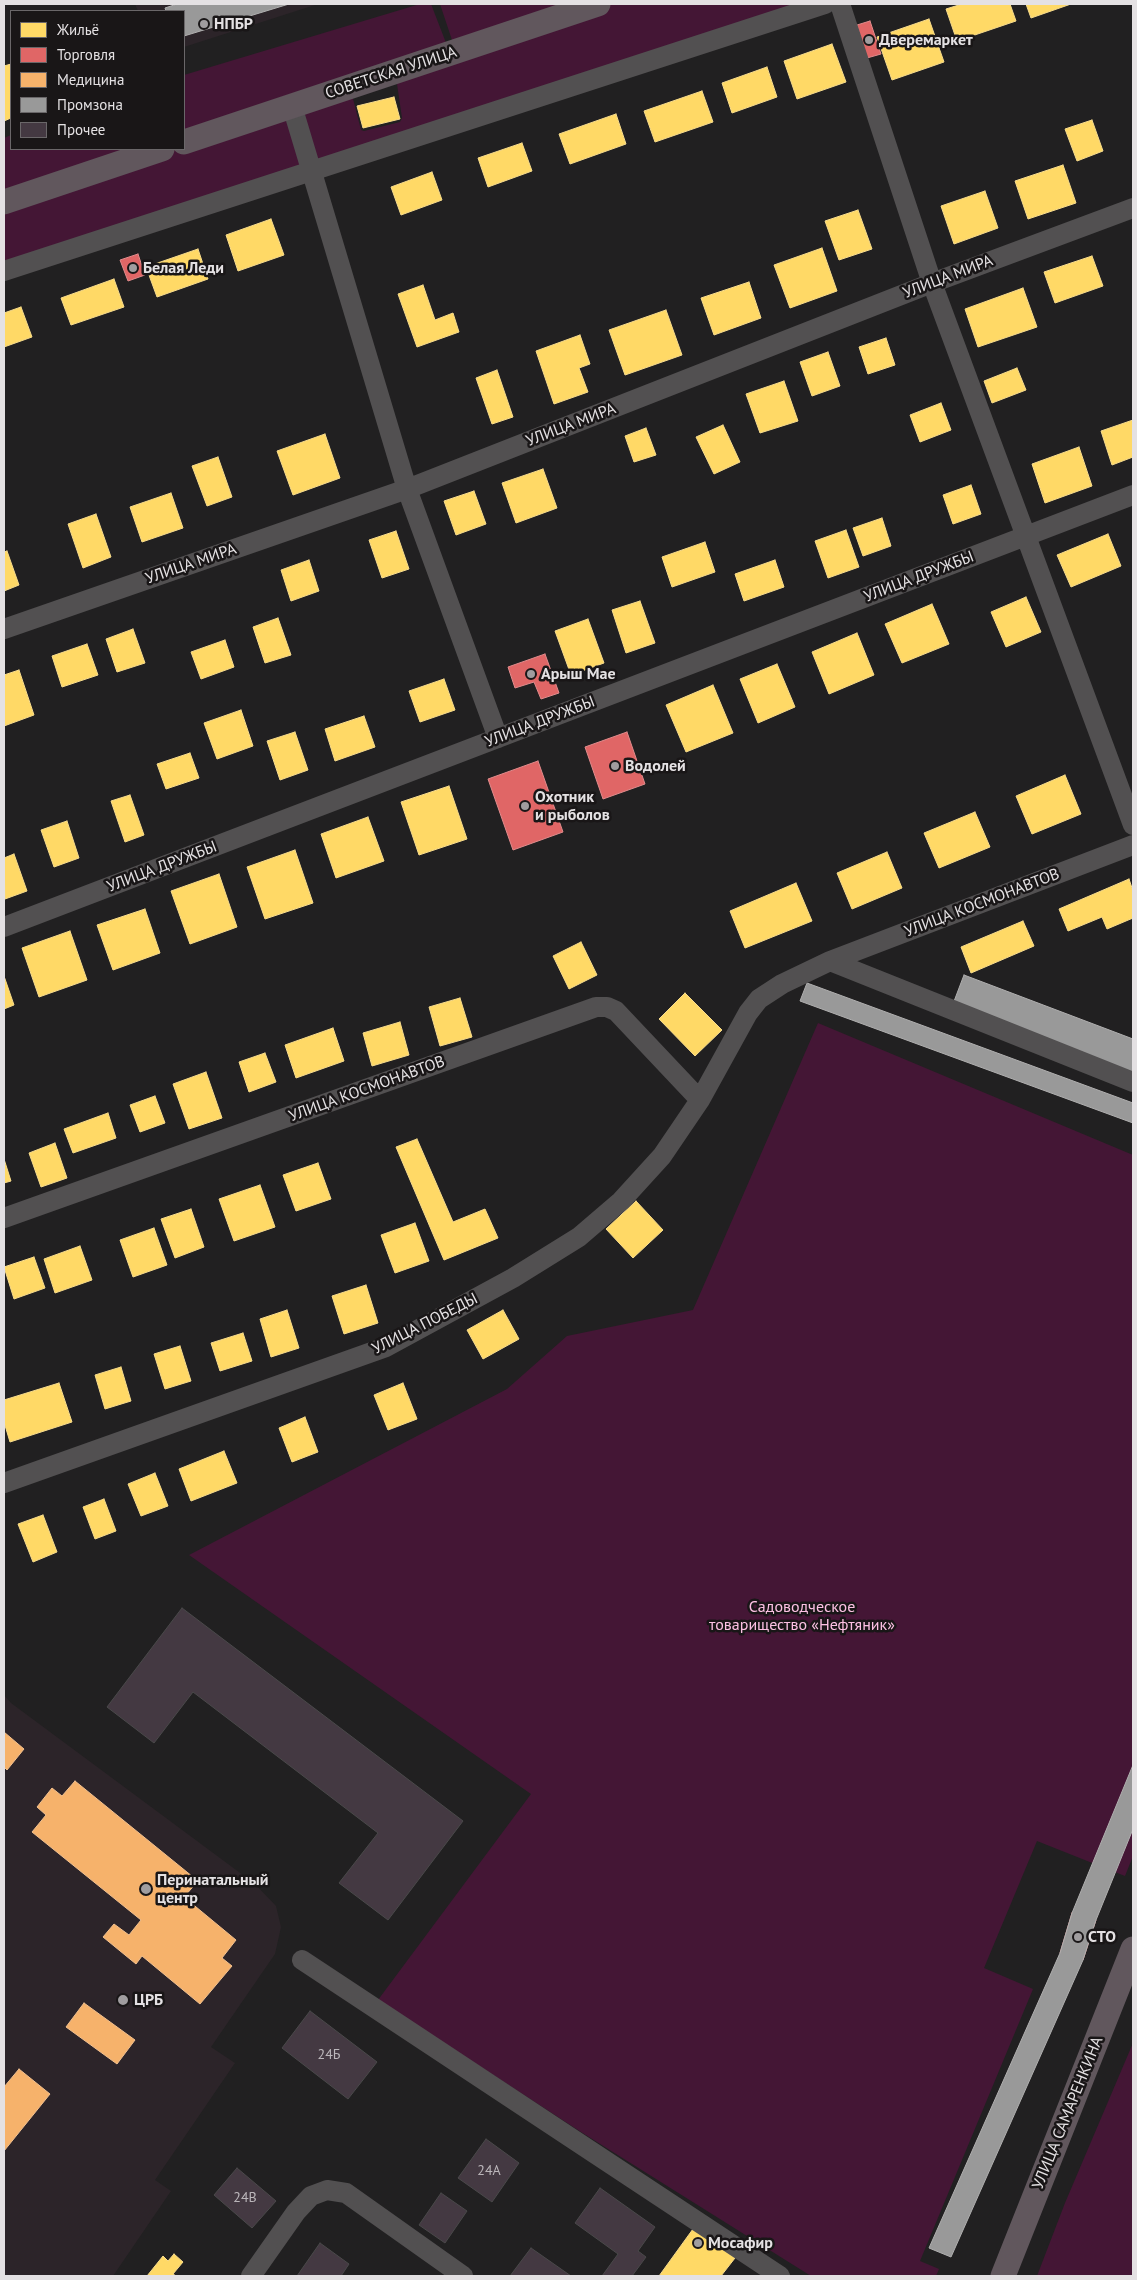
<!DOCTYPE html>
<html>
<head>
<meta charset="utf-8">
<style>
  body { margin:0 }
  #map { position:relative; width:1137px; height:2280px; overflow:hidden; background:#212021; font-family:"PT Sans",sans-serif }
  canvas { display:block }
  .frame { position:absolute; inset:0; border:5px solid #e4e1e3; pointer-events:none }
  .legend { position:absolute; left:10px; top:10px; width:175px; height:140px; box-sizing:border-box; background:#191617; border:1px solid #6a6769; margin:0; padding:6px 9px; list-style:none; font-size:15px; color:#e4e1e3 }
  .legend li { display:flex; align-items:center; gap:10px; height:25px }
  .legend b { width:25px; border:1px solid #6a6769 }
</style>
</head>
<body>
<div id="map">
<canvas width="1137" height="2280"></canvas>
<div class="frame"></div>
<ul class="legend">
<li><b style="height:14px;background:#ffd966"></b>Жильё</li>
<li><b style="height:14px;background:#e06666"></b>Торговля</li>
<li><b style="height:14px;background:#f6b26b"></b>Медицина</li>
<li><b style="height:14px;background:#999"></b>Промзона</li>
<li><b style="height:14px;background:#443942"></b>Прочее</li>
</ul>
</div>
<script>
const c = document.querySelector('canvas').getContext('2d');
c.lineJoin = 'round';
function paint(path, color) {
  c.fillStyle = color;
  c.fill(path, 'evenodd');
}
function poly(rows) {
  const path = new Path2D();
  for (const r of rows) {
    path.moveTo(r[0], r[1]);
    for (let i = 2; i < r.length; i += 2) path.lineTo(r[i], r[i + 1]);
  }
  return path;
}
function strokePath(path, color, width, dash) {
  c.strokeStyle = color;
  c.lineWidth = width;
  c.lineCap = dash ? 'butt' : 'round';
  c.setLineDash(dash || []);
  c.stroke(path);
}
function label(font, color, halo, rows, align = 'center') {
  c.font = font + ' "PT Sans",sans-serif';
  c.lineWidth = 5;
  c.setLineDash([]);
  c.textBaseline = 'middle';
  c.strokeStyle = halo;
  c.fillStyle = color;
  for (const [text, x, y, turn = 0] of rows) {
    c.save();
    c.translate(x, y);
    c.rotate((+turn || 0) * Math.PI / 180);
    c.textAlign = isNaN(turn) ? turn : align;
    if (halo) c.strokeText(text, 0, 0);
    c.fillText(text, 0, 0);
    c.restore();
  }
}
paint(poly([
  [135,4,318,4,184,47,184,11,138,11],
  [4,1695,11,1703,255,1884,276,1906,281,1927,275,1954,211,2047,235,2063,155,2180,171,2191,113,2276,4,2276]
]), '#2c2429');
paint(poly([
  [420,4,431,4,448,48,184,137,184,75],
  [440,4,581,4,454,46],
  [610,4,815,4,315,167,299,110,351,91,361,130,364,131,400,122,402,118,396,77],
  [288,112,307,169,4,267,4,206],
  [11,135,11,149,148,149,4,195,4,138],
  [818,1023,1133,1155,1133,1856,1125,1876,1037,1841,984,1968,1033,1989,920,2261,939,2269,936,2276,811,2276,581,2132,378,2000,531,1794,189,1555,507,1389,567,1336,693,1310],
  [1133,2043,1133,2276,1037,2276,1065,2203]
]), '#441635');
const homes = poly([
  [962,4,1010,4,1016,21,957,41,946,9,962,4],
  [1026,4,1071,4,1031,18,1026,4],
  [929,19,944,62,892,80,877,37,929,19],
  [832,44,846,82,797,99,784,61,832,44],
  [11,64,11,118,4,121,4,66,11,64],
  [767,67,777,97,732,113,722,83,767,67],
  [702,91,713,122,655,142,644,111,702,91],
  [394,97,400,119,363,128,357,106,394,97],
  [616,114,626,144,570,164,559,134,616,114],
  [1092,120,1103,151,1077,161,1065,129,1092,120],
  [522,143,532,171,488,187,478,158,522,143],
  [1063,165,1076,203,1028,219,1015,181,1063,165],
  [432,172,442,200,401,215,391,187,432,172],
  [985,191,998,228,954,244,941,206,985,191],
  [858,210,872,249,839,260,825,221,858,210],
  [271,219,284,255,238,271,226,235,271,219],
  [822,248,837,291,790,308,774,265,822,248],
  [198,249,208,279,157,297,146,267,198,249],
  [1092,256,1103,286,1055,303,1044,272,1092,256],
  [114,279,124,307,71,325,61,298,114,279],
  [749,282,761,318,714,335,701,298,749,282],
  [423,285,435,320,453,313,459,332,417,347,398,294,423,285],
  [1023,288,1037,327,978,347,965,309,1023,288],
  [21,307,32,337,4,347,4,313,21,307],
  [666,310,682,355,625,375,609,330,666,310],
  [580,335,590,364,579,368,588,392,554,404,536,351,580,335],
  [886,338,895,365,868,374,859,347,886,338],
  [828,352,840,386,812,396,800,362,828,352],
  [1017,368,1026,390,992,403,984,381,1017,368],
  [497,370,513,417,492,424,476,378,497,370],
  [784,381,798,421,760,433,746,394,784,381],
  [941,403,951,430,920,442,910,415,941,403],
  [1133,420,1133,457,1112,465,1101,431,1133,420],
  [723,425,740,462,714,474,696,437,723,425],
  [646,428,656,455,634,462,625,436,646,428],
  [325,434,340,478,293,495,277,451,325,434],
  [1079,447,1092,486,1045,503,1032,464,1079,447],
  [218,457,232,497,207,506,192,466,218,457],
  [543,469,557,508,516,523,502,483,543,469],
  [971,485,981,514,953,524,943,495,971,485],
  [474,491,486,524,456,535,444,501,474,491],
  [171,493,183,528,142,542,130,507,171,493],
  [96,514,111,557,83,568,68,524,96,514],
  [882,518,891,546,863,556,853,528,882,518],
  [846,530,859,567,828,578,815,541,846,530],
  [396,531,409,569,382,578,369,540,396,531],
  [1108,534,1121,566,1071,587,1057,555,1108,534],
  [705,542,715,572,672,587,662,557,705,542],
  [7,551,19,585,4,591,4,552,7,551],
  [309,560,319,591,291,601,281,570,309,560],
  [775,560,784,587,744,601,735,574,775,560],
  [1026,597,1041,632,1006,647,991,612,1026,597],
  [640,601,655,643,626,653,612,610,640,601],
  [932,604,949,644,902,663,885,624,932,604],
  [278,618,291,655,265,663,253,627,278,618],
  [588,619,604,663,571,675,555,631,588,619],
  [133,629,145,663,117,672,106,639,133,629],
  [857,633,874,675,829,694,812,652,857,633],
  [225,640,234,667,201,679,191,652,225,640],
  [87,644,98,675,62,687,52,656,87,644],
  [777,664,795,707,758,723,740,679,777,664],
  [19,670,34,715,4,726,4,675,19,670],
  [444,679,455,710,420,722,409,691,444,679],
  [713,685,733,733,686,752,666,705,713,685],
  [241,710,253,746,217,759,204,723,241,710],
  [364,716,375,747,335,761,325,729,364,716],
  [295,732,308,770,280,780,267,741,295,732],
  [190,753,199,778,166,789,157,764,190,753],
  [1065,775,1081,814,1032,834,1016,796,1065,775],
  [449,786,467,839,419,855,401,802,449,786],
  [130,795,144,835,125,842,111,801,130,795],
  [975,812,990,847,939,868,924,833,975,812],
  [368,817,384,861,336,878,321,834,368,817],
  [67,821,79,858,54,867,41,830,67,821],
  [295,850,313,903,265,919,247,867,295,850],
  [887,852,902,888,852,909,837,873,887,852],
  [14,854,27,891,5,899,4,858,14,854],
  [219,874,237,927,190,944,171,891,219,874],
  [1129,879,1133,891,1133,918,1107,929,1102,917,1068,931,1059,909,1129,879],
  [796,883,812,921,745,948,730,911,796,883],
  [145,909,160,953,113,970,97,925,145,909],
  [1023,921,1034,946,971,973,961,947,1023,921],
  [70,931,87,980,39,997,22,948,70,931],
  [581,942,597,975,569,989,553,956,581,942],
  [4,976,14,1005,4,1009,4,976],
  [685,993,722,1030,695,1056,659,1019,685,993],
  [460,998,472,1037,440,1046,429,1007,460,998],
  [400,1022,409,1055,372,1066,363,1033,400,1022],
  [333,1028,344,1061,296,1078,285,1045,333,1028],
  [265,1053,276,1082,249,1092,239,1062,265,1053],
  [206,1072,222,1118,189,1129,173,1084,206,1072],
  [155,1096,165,1123,140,1132,130,1105,155,1096],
  [108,1113,116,1138,73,1153,64,1129,108,1113],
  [417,1139,453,1222,485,1209,498,1238,444,1260,396,1147,417,1139],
  [55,1143,67,1178,41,1187,29,1153,55,1143],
  [4,1159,11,1181,4,1183,4,1159],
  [318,1163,331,1199,296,1211,283,1175,318,1163],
  [260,1185,275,1227,234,1241,219,1199,260,1185],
  [636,1201,663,1230,633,1258,606,1229,636,1201],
  [191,1209,204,1247,175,1258,161,1219,191,1209],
  [415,1223,429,1261,395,1273,381,1235,415,1223],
  [154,1228,167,1265,133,1277,120,1240,154,1228],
  [80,1246,92,1280,55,1293,44,1259,80,1246],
  [34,1257,45,1288,14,1299,4,1267,34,1257],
  [366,1285,378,1323,344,1334,332,1296,366,1285],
  [287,1310,299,1348,271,1357,260,1319,287,1310],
  [503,1310,519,1339,483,1359,467,1330,503,1310],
  [243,1333,252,1361,220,1371,211,1343,243,1333],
  [180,1346,191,1381,165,1389,154,1354,180,1346],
  [121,1367,131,1401,105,1409,95,1375,121,1367],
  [59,1383,72,1422,10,1442,4,1422,4,1400,59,1383],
  [403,1383,417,1419,388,1430,374,1395,403,1383],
  [305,1417,318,1452,292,1462,279,1428,305,1417],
  [224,1451,237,1483,191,1501,179,1469,224,1451],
  [155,1473,168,1506,141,1516,128,1484,155,1473],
  [104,1499,116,1531,95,1539,83,1507,104,1499],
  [43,1515,57,1552,33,1562,18,1524,43,1515],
  [693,2229,735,2258,721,2276,659,2276,693,2229],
  [174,2254,183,2262,173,2274,176,2276,147,2276,163,2256,168,2261,174,2254]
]);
paint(homes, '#ffd966');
strokePath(homes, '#f7db8c', 1);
const shops = poly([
  [870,21,881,54,867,58,857,25,870,21],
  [138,254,145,275,128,281,120,260,138,254],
  [545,654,559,693,541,699,534,682,515,688,508,667,545,654],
  [627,732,645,784,603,799,585,747,627,732],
  [538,761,563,832,513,850,488,779,538,761],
  [1072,1913,1096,1920,1083,1960,1060,1953,1072,1913]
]);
paint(shops, '#e06666');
strokePath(shops, '#e18b8c', 1);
const health = poly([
  [4,1732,24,1749,7,1770,4,1767,4,1732],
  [75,1781,198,1881,184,1897,236,1940,222,1958,232,1966,200,2004,142,1956,136,1964,103,1937,114,1924,129,1935,141,1920,32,1832,46,1815,37,1807,52,1788,62,1796,75,1781],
  [84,2003,135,2040,117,2064,66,2027,84,2003],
  [19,2069,50,2094,4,2151,4,2087,19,2069]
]);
paint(health, '#f6b26b');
strokePath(health, '#f1c08f', 1);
const industry = poly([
  [177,4,289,4,184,36,184,11,166,11,165,8,177,4],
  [964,975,1133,1039,1133,1073,953,1004,964,975],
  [807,983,1133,1103,1133,1123,800,1001,807,983],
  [1133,1765,1133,1829,1096,1920,1083,1960,951,2257,929,2248,1060,1953,1072,1913,1133,1765]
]);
paint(industry, '#999');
strokePath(industry, '#b0afaf', 1);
const building = poly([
  [182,1608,463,1821,388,1920,339,1883,378,1833,193,1692,154,1743,107,1707,182,1608],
  [310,2011,377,2062,348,2099,282,2048,310,2011],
  [486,2139,519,2163,492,2202,458,2178,486,2139],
  [237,2168,276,2201,252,2228,214,2195,237,2168],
  [600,2188,655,2227,638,2251,646,2257,632,2276,602,2276,618,2254,575,2223,600,2188],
  [441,2193,467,2211,445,2243,419,2225,441,2193],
  [320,2243,349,2264,341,2276,297,2276,320,2243],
  [531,2248,571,2276,510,2276,531,2248]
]);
paint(building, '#443942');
strokePath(building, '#4a494a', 1);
strokePath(poly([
  [840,4,932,283,1133,825],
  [292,106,407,489,498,738],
  [4,271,825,4],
  [4,629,407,489,932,283,1133,208],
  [4,927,1133,495],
  [830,961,1133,845],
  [4,1218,596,1007,607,1007,616,1011,700,1100],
  [4,1483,386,1347,513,1278,579,1237,621,1201,662,1156,700,1100,748,1013,759,999,782,984,830,961,1133,1082],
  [302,1960,780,2276],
  [251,2276,296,2212,311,2196,327,2190,346,2193,463,2276]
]), '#525051', 20);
strokePath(poly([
  [184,142,598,4],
  [4,202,162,149],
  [1003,2276,1133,1949]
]), '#61575d', 25);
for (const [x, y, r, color] of [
  [204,24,5,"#a09d9f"],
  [869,40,5,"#a09d9f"],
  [133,268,5,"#a09d9f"],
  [531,674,5,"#a09d9f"],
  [615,766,5,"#a09d9f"],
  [525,806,5,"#a09d9f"],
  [146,1889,6,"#a09d9f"],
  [1078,1937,5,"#a09d9f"],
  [123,2000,6,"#a09d9f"],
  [698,2243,5,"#a09d9f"]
]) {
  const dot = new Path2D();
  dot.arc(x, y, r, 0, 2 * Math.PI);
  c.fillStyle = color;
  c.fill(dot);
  strokePath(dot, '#191617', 2);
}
label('14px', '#bcb7bb', null, [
  ["24Б",329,2055],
  ["24А",489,2171],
  ["24В",245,2198]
]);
label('bold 16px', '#e4e1e3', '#191617', [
  ["НПБР",214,24],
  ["Дверемаркет",879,40],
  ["Белая Леди",143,268],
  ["Арыш Мае",541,674],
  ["Водолей",625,766],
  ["Охотник",535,797],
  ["и рыболов",535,815],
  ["Перинатальный",157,1880],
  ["центр",157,1898],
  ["СТО",1088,1937],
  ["ЦРБ",134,2000],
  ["Мосафир",708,2243]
], 'left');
label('16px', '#e4e1e3', '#191617', [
  ["СОВЕТСКАЯ УЛИЦА",391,73,-18],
  ["УЛИЦА МИРА",948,277,-21],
  ["УЛИЦА МИРА",571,425,-21],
  ["УЛИЦА МИРА",191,564,-19],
  ["УЛИЦА ДРУЖБЫ",919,577,-21],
  ["УЛИЦА ДРУЖБЫ",540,722,-21],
  ["УЛИЦА ДРУЖБЫ",162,867,-21],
  ["УЛИЦА КОСМОНАВТОВ",982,903,-21],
  ["УЛИЦА КОСМОНАВТОВ",367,1089,-20],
  ["УЛИЦА ПОБЕДЫ",425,1324,-27],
  ["УЛИЦА САМАРЕНКИНА",1068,2113,-68]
]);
label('16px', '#fcc0e3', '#191617', [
  ["Садоводческое",802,1607],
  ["товарищество «Нефтяник»",802,1625]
]);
</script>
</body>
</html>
